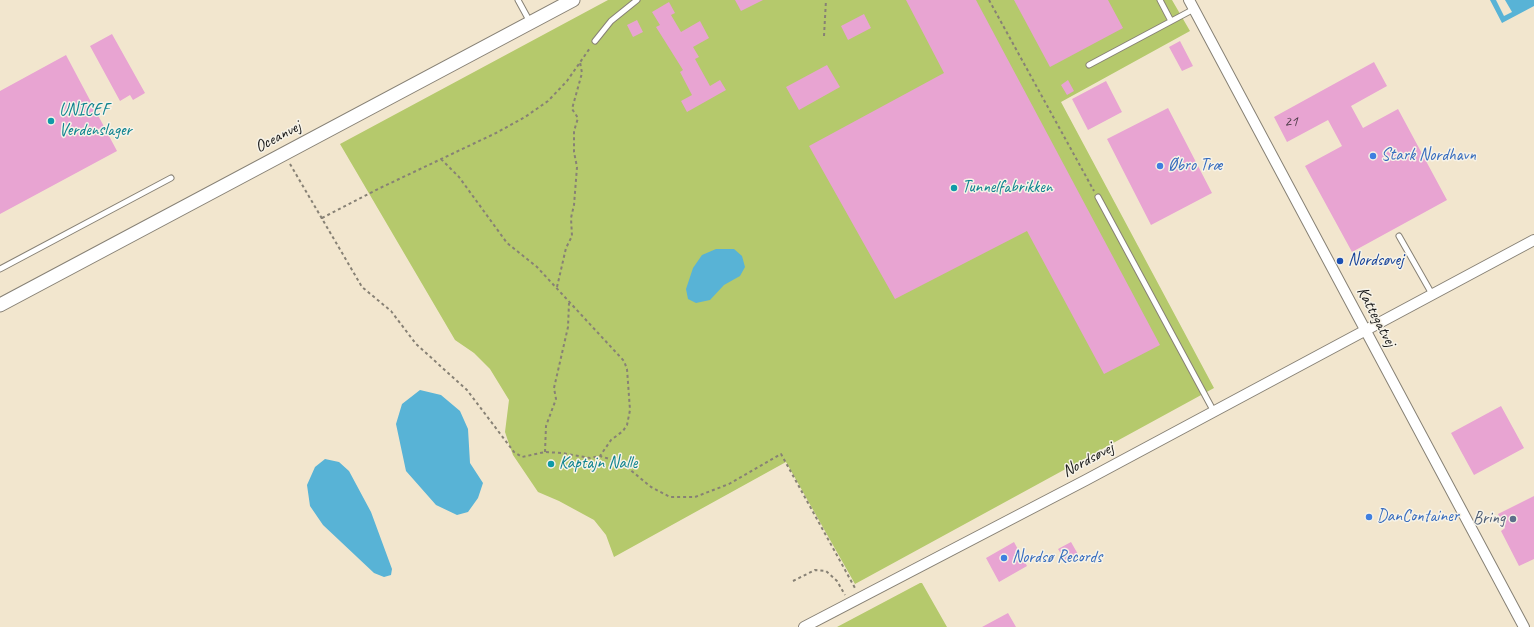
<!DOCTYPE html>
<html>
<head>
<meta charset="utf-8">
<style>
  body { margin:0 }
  canvas { display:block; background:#f2e6ce }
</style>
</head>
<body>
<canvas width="1534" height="627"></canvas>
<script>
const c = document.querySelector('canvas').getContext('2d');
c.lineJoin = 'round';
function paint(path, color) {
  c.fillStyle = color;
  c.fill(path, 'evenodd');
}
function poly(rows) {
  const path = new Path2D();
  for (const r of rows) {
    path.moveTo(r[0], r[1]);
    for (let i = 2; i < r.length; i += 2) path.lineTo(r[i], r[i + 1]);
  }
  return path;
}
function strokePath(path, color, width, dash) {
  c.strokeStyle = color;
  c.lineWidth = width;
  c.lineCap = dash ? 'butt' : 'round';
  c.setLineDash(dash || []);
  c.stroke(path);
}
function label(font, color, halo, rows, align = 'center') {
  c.font = font + ' Caveat,sans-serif';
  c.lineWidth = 3;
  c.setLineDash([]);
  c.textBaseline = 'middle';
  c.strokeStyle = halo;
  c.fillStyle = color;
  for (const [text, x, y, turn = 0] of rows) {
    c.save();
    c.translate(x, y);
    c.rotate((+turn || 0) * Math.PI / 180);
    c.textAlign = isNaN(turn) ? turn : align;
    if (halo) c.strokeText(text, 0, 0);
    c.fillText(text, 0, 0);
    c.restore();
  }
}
paint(poly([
  [608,0,1172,0,1190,31,1061,102,1214,388,855,584,786,462,614,557,606,535,594,520,559,501,538,492,513,455,509,444,505,432,509,400,490,369,474,353,455,340,340,144],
  [922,583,947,627,837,627,920,583]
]), '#b5c96c');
paint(poly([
  [1490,0,1534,0,1534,6,1502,23],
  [716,249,734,249,742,256,745,267,740,276,724,285,710,300,696,303,688,299,686,289,693,268,702,255],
  [420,390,441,395,460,411,468,429,470,463,483,483,478,498,468,512,457,515,436,505,406,471,396,424,402,404],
  [325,459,339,462,349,471,371,512,392,569,391,575,384,577,374,573,323,525,310,506,307,485,315,467]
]), '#58b3d6');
paint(poly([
  [1496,0,1505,0,1512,12,1504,16]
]), '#f2e6ce');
paint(poly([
  [735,0,763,0,741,11],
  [906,0,976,0,1160,345,1104,374,1027,231,895,299,809,146,944,73],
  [1014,0,1108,0,1123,28,1050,67],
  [669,2,675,13,671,15,681,32,700,21,709,38,693,47,699,57,695,59,710,86,720,80,726,90,687,112,681,101,692,95,680,72,683,70,656,27,660,25,652,12],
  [864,14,871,28,848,40,841,26],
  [637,20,643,32,633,37,627,25],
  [112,34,145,93,133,100,130,95,120,101,90,46],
  [1180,41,1193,66,1182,71,1169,47],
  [66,55,117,151,0,214,0,91],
  [1374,62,1387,86,1351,106,1363,128,1398,109,1447,200,1352,252,1305,166,1342,146,1328,120,1287,142,1274,117],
  [827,65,840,87,799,110,786,87],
  [1068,80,1074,91,1067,95,1061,85],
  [1106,81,1122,112,1088,130,1072,99],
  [1168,108,1212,193,1151,225,1107,139],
  [1501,406,1524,448,1474,475,1451,433],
  [1534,496,1534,559,1519,566,1501,531,1505,528,1498,514],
  [1014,542,1027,566,999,582,986,558],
  [1071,542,1079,556,1067,563,1058,549],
  [1008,613,1016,627,982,627]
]), '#e8a4d2');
const service = poly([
  [518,0,530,22],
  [1160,0,1171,21],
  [595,41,611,21,637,0],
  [1089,65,1194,9],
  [1098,197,1213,410],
  [1399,236,1432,294],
  [0,269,171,178]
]);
const minor = poly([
  [1189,0,1524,627],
  [804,627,1086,480,1534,240]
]);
const tertiary = poly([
  [0,305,573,0]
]);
strokePath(service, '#878175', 7);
strokePath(minor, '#878175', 12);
strokePath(tertiary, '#878175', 15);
strokePath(poly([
  [989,0,1094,191],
  [824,36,826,0],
  [441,159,459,177,507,243,537,267,624,361,627,369,630,410,627,425,623,431,611,440,600,456],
  [290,164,362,287,391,311,416,344,467,390,514,452,522,457,545,452,562,453,590,458,600,456,622,463,651,487,670,497,695,497,729,484,781,454,855,588],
  [322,218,378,189,496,133,525,117,548,101,567,81,590,48],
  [557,287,566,248,572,236,571,218,574,205,577,167,574,152,574,131,578,118,572,109,582,73,580,62],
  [545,452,546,426,556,399,554,388,568,327,569,303],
  [793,581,815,570,826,571,837,581,845,595]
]), '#878175', 2, [3, 3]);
strokePath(service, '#fff', 5);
strokePath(minor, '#fff', 10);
strokePath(tertiary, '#fff', 13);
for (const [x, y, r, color] of [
  [51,121,4,"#0f9aa8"],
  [1373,156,4,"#3f7fe0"],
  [1160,166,4,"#3f7fe0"],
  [954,188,4,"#0f9aa8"],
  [1340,261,4,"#1a4fb4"],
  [551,464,4,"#0f9aa8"],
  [1369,517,4,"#3f7fe0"],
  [1513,519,4,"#5c6f8a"],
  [1004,558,4,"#3f7fe0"]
]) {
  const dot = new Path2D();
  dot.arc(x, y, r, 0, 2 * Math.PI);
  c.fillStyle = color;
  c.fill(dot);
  strokePath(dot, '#f7f3e8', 1.5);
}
label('15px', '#4f3e4a', null, [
  ["21",1291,122]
]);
label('17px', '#0d838f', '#f7f3e8', [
  ["UNICEF",59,111],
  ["Verdenslager",59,131],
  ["Tunnelfabrikken",962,188],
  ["Kaptajn Nalle",559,464]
], 'left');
label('17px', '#1c1c1c', '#f7f3e8', [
  ["Oceanvej",278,137,-28],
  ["Kattegatvej",1376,317,62],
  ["Nordsøvej",1088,460,-28]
]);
label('17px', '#366cbe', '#f7f3e8', [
  ["Stark Nordhavn",1381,156],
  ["Øbro Træ",1168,166],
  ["DanContainer",1377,517],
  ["Nordsø Records",1012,558]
], 'left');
label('17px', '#164399', '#f7f3e8', [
  ["Nordsøvej",1348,261]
], 'left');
label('17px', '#4e5e75', '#f7f3e8', [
  ["Bring",1505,519]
], 'right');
</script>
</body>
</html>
